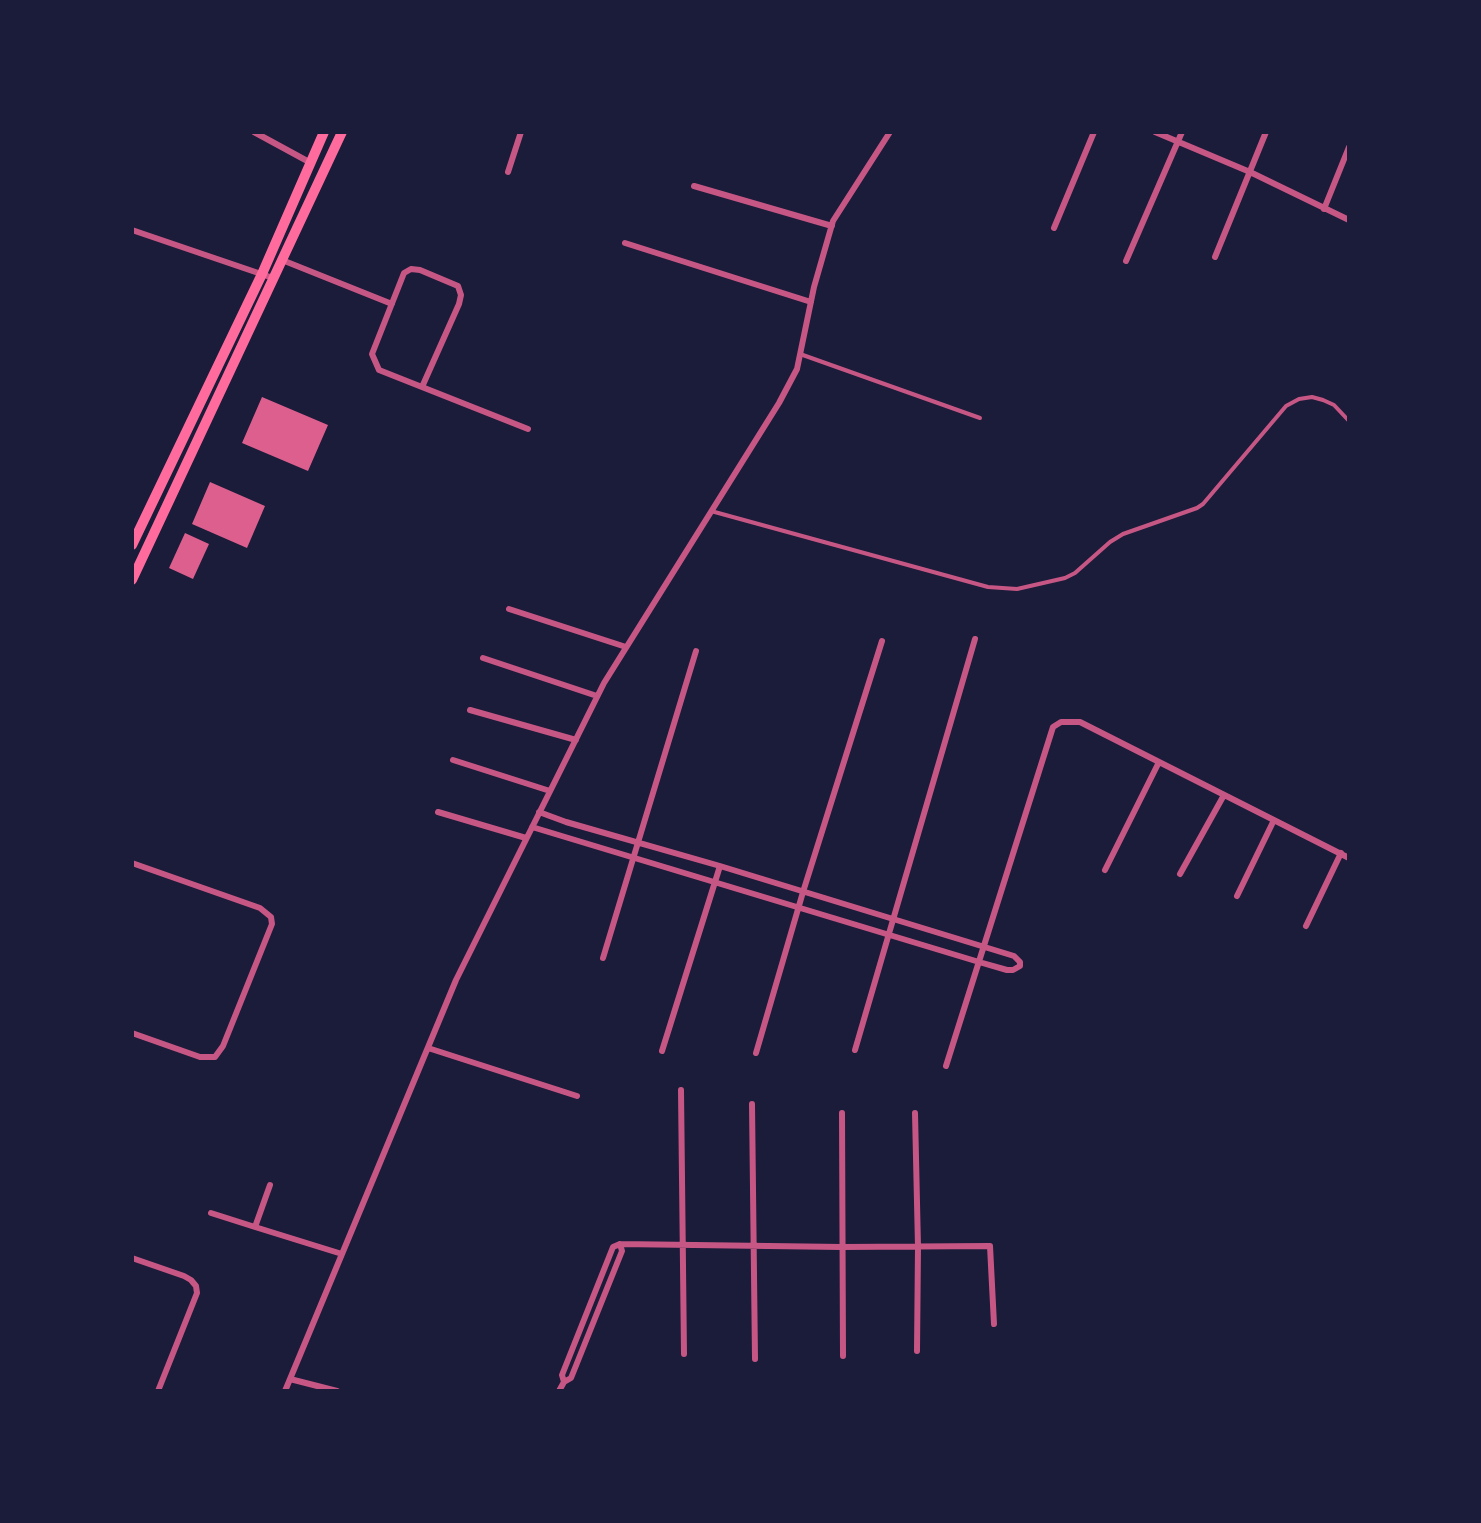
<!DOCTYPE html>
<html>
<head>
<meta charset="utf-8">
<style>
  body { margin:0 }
  #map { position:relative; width:1481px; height:1523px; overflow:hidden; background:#1b1b3a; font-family:"PT Sans",sans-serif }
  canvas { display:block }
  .frame { position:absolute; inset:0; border:134px solid #1b1b3a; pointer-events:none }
</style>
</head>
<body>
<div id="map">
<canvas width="1481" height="1523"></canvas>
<div class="frame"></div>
</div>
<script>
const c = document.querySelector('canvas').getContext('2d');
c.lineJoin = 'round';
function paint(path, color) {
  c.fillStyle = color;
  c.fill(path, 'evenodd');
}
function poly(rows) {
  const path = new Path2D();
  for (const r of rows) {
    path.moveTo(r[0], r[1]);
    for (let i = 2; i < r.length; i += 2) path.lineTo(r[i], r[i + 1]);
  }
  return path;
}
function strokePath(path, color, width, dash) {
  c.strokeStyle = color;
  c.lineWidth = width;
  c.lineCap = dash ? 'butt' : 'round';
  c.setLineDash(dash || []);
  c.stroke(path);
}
paint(poly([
  [262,397,328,425,308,471,242,443],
  [210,482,265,506,247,548,192,524],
  [185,533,209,544,193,579,169,568]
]), '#dd5f8e');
strokePath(poly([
  [800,354,980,418],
  [711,511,988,587,1017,589,1065,578,1075,573,1110,542,1123,534,1197,508,1203,504,1286,406,1299,399,1312,397,1323,400,1334,405,1349,421]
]), '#c65784', 4);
strokePath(poly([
  [254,132,311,163],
  [1155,132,1250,172,1349,220],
  [508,172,521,132],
  [694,186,832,226],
  [1324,209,1349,147],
  [1054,228,1094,132],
  [132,230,273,278],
  [625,243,811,302],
  [1215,257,1266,132],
  [282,260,392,304],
  [1126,261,1182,132],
  [422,387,459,304,461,295,458,286,420,270,411,269,404,273,372,354,379,370,528,429],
  [509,609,626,647],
  [483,658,597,696],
  [470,710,576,740],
  [453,760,550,791],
  [438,812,526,838],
  [532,827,979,962,1007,970,1013,970,1020,966,1020,962,1014,956,720,866,566,822,539,812],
  [132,863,260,908,271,917,272,924,223,1046,215,1057,200,1057,132,1033],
  [1105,870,1159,762],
  [1180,874,1224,795],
  [1237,896,1274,820],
  [1306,926,1341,853],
  [603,958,696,651],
  [428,1048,577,1096],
  [855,1050,975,639],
  [662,1051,720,866],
  [756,1053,803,892,882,641],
  [946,1066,1053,727,1061,722,1080,722,1349,858],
  [681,1090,684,1354],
  [752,1104,755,1359],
  [842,1113,843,1356],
  [915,1113,918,1247,917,1351],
  [270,1185,255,1227,342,1254],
  [211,1213,255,1227],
  [620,1244,622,1251,571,1378,564,1382,562,1375,613,1247,620,1244,842,1247,990,1246,994,1324],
  [132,1258,184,1276,191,1280,196,1286,197,1293,158,1391],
  [290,1379,337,1391],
  [285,1391,456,980,604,683,779,403,797,369,814,287,833,221,890,132],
  [559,1391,564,1382]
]), '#c65784', 6);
strokePath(poly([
  [132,545,262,274,324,132],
  [132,580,342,132]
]), '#ff6b9d', 10);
</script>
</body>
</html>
